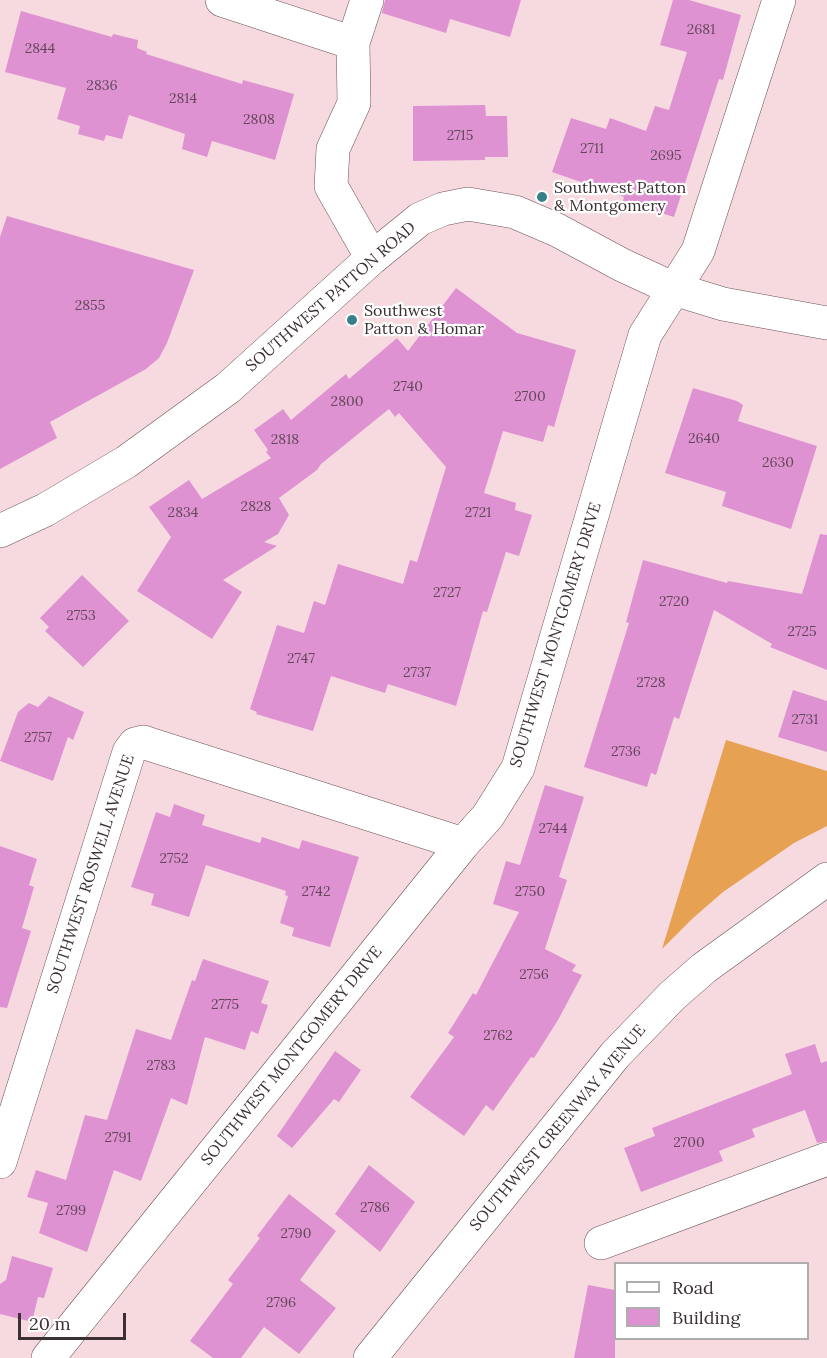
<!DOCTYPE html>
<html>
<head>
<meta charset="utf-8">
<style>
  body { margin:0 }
  #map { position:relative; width:827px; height:1358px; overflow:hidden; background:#f7dae0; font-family:Lora,serif }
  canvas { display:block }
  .legend { position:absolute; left:614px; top:1262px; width:195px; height:78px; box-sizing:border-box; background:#fff; border:2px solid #b1acad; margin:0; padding:8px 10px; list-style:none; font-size:18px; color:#3b3032 }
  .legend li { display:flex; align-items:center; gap:12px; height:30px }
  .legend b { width:30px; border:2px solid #b1acad }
  .scale { position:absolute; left:18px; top:1313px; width:108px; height:27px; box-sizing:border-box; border:3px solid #3b3032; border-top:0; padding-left:8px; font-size:18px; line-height:21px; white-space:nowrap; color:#3b3032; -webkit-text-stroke:4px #fff; paint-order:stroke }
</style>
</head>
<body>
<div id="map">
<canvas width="827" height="1358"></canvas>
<ul class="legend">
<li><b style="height:8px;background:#fff"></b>Road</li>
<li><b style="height:16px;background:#df92d2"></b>Building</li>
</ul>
<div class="scale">20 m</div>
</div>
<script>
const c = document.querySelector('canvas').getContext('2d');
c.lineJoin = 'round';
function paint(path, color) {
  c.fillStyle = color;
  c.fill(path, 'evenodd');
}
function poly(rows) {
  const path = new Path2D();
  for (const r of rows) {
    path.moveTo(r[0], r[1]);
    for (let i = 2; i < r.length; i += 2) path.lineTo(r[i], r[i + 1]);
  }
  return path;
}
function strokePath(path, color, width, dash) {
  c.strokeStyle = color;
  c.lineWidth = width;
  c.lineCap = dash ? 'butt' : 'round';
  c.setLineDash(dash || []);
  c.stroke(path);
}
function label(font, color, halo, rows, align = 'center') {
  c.font = font + ' Lora,serif';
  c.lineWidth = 4.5;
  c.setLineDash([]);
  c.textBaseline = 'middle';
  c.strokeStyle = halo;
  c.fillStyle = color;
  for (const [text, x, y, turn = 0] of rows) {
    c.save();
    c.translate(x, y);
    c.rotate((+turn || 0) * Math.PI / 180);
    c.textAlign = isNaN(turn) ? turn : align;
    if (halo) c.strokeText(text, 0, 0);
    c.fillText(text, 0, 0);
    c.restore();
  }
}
paint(poly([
  [726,740,827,771,827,826,794,843,723,892,692,919,662,949]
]), '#e6a153');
paint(poly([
  [385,0,521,0,510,37,450,19,446,33,382,13],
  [673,0,689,0,741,15,723,80,719,79,674,217,623,201,624,197,552,172,571,118,606,129,610,118,646,131,655,106,669,110,687,52,660,45],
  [21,11,112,37,113,34,138,40,137,48,147,52,146,54,242,84,243,80,294,94,275,160,212,141,207,157,182,149,185,134,129,115,122,139,106,135,104,141,78,134,80,126,57,119,66,88,5,72],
  [485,105,486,116,507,116,508,157,485,157,485,160,413,161,413,106],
  [7,216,194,270,167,343,159,358,146,369,50,422,57,438,0,469,0,237],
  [456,288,517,333,576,350,554,427,548,425,543,442,503,431,484,493,516,503,515,510,532,515,519,556,506,552,487,612,483,611,456,706,388,684,385,693,331,676,313,731,256,714,257,712,250,709,277,625,304,633,314,601,325,605,338,564,403,584,410,560,417,562,446,467,399,413,395,417,389,409,321,464,317,470,279,498,289,515,278,534,264,542,277,546,223,580,242,592,212,639,137,591,171,537,149,507,189,480,202,499,271,458,266,452,268,450,254,430,283,409,291,420,346,374,349,379,397,338,408,351],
  [693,388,737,401,743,405,738,421,817,446,791,529,722,506,726,492,665,473],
  [820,534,827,535,827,670,770,647,772,644,714,610,679,719,674,717,656,775,651,773,647,787,584,767,629,623,626,622,643,560,727,583,728,581,802,594],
  [82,575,129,621,83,667,45,631,49,627,40,618],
  [793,690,827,701,827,752,778,737],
  [49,696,84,712,73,740,68,737,53,781,0,761,18,712,29,703,38,707],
  [545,785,584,797,559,877,567,880,545,949,576,965,572,971,582,975,558,1020,534,1058,531,1057,493,1111,486,1105,464,1136,410,1097,454,1037,448,1033,473,993,476,995,519,912,493,904,506,861,520,865],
  [174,804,205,815,202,825,260,843,262,837,299,849,302,840,359,857,330,947,292,936,294,928,280,923,288,896,285,895,286,891,206,865,189,917,151,905,154,894,131,887,156,812,170,817],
  [0,846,37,859,29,885,34,887,22,928,31,931,7,1008,0,1007],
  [203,959,269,981,261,1003,268,1005,258,1034,251,1031,245,1050,205,1037,187,1105,171,1098,141,1181,114,1170,87,1252,39,1233,48,1203,27,1197,36,1170,66,1180,85,1115,107,1120,136,1029,171,1040,192,980,195,981],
  [815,1044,821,1063,827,1061,827,1141,817,1143,805,1110,752,1129,755,1137,719,1151,723,1161,641,1192,624,1148,655,1136,652,1128,792,1074,785,1054],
  [335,1051,361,1070,339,1102,334,1099,292,1148,277,1136],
  [369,1165,415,1202,380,1252,335,1214],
  [289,1194,336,1231,300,1280,336,1308,299,1354,264,1327,241,1358,213,1358,190,1341,233,1284,228,1280,260,1238,257,1236],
  [12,1256,53,1268,44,1298,38,1297,32,1322,0,1314,0,1284,6,1280],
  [588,1285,615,1290,615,1358,574,1358]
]), '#df92d2');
const street = poly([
  [222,0,353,43],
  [367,0,353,43,354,103,333,149,331,186,372,258],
  [0,1162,129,752,135,744,143,742,152,745,463,844],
  [601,1243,827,1159],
  [48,1358,463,844,488,816,518,768,645,335,698,251,779,0]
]);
const secondary = poly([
  [0,531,45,510,126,462,228,388,372,258,420,219,443,209,468,204,515,212,557,230,622,265,674,289,723,304,827,323],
  [370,1358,615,1055,672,996,704,968,827,879]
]);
strokePath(street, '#6a5257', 34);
strokePath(secondary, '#6a5257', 34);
strokePath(street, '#fff', 33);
strokePath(secondary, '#fff', 33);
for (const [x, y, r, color] of [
  [542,197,6,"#387f89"],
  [352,320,6,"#387f89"]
]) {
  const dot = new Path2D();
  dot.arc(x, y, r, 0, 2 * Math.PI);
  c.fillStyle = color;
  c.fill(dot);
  strokePath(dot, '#fff', 2);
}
label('14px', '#64485a', null, [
  ["2681",701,30],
  ["2844",40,49],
  ["2836",102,86],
  ["2814",183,99],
  ["2808",259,120],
  ["2715",460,136],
  ["2711",592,149],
  ["2695",666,156],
  ["2855",90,306],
  ["2740",408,387],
  ["2700",530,397],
  ["2800",347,402],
  ["2640",704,439],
  ["2818",285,440],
  ["2630",778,463],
  ["2828",256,507],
  ["2834",183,513],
  ["2721",478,513],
  ["2727",447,593],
  ["2720",674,602],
  ["2753",81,616],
  ["2725",802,632],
  ["2747",301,659],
  ["2737",417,673],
  ["2728",651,683],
  ["2731",805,720],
  ["2757",38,738],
  ["2736",626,752],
  ["2744",553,829],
  ["2752",174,859],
  ["2742",316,892],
  ["2750",530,892],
  ["2756",534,975],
  ["2775",225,1005],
  ["2762",498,1036],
  ["2783",161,1066],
  ["2791",118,1138],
  ["2700",689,1143],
  ["2786",375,1208],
  ["2799",71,1211],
  ["2790",296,1234],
  ["2796",281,1303]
]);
label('16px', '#3b3032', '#fff', [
  ["Southwest Patton",554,188],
  ["& Montgomery",554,206],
  ["Southwest",364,311],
  ["Patton & Homar",364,329]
], 'left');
label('16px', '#3b3032', '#fff', [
  ["SOUTHWEST PATTON ROAD",331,297,-41],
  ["SOUTHWEST MONTGOMERY DRIVE",556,635,-73],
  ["SOUTHWEST ROSWELL AVENUE",91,874,-72],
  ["SOUTHWEST MONTGOMERY DRIVE",292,1056,-51],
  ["SOUTHWEST GREENWAY AVENUE",558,1128,-50]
]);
</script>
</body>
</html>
